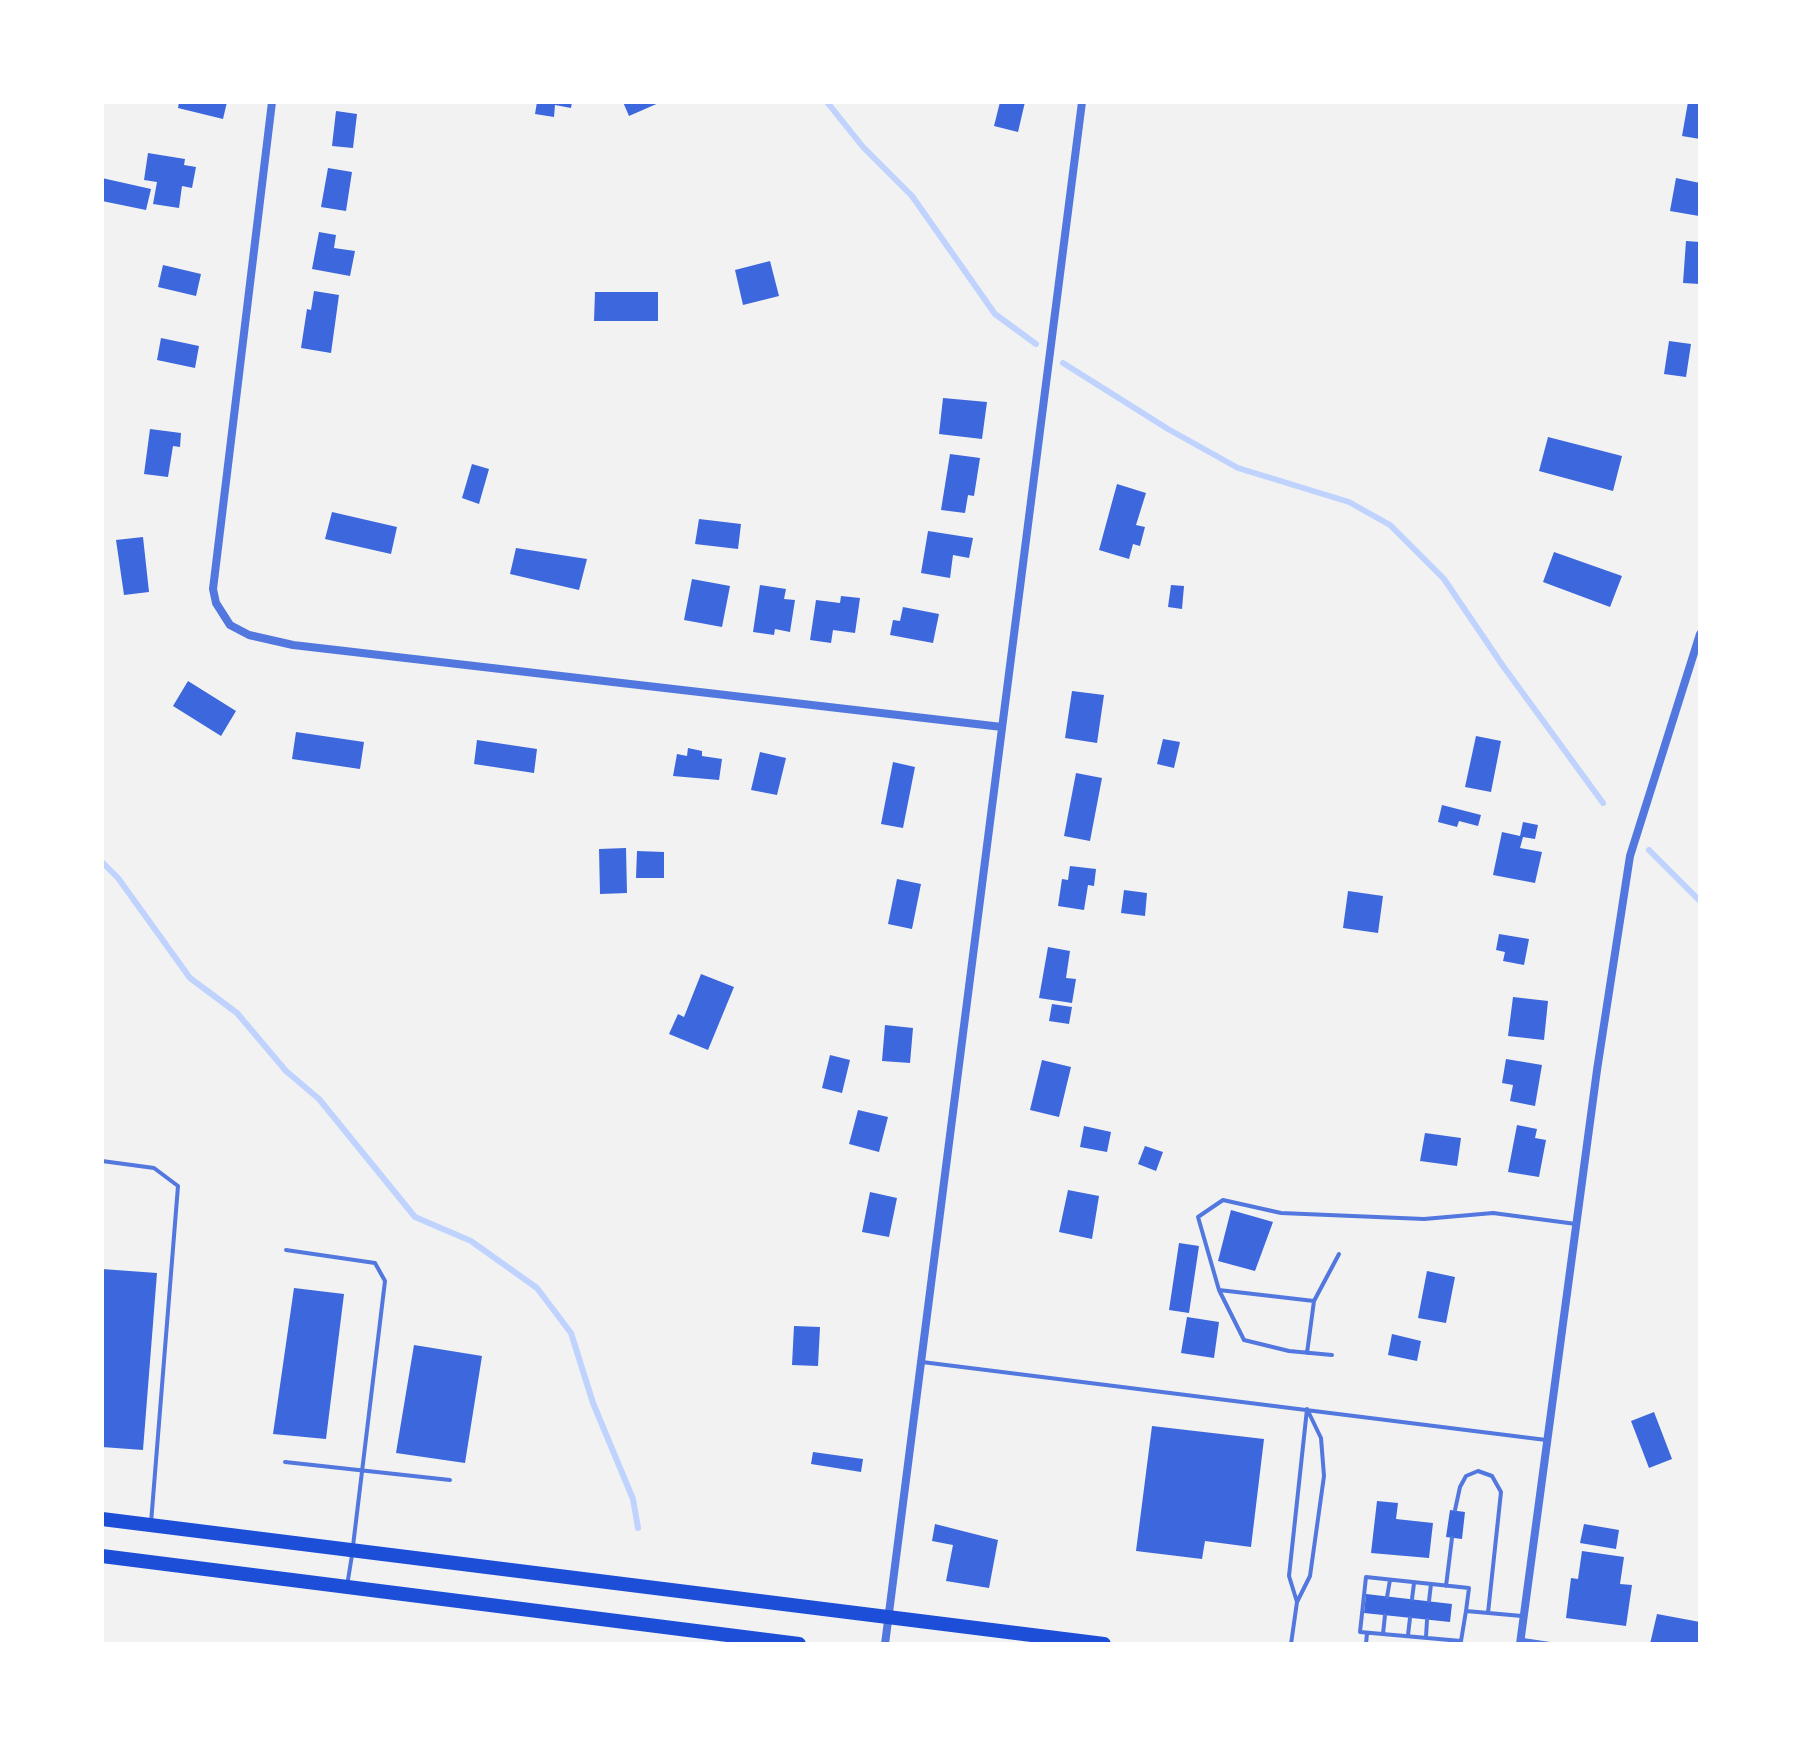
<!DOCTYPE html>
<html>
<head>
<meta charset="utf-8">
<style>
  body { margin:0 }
  #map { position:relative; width:1802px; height:1746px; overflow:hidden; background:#f2f2f2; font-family:"Noto Sans",sans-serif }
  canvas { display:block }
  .frame { position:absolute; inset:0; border:104px solid #fff; pointer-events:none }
</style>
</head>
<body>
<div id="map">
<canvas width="1802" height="1746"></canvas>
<div class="frame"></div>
</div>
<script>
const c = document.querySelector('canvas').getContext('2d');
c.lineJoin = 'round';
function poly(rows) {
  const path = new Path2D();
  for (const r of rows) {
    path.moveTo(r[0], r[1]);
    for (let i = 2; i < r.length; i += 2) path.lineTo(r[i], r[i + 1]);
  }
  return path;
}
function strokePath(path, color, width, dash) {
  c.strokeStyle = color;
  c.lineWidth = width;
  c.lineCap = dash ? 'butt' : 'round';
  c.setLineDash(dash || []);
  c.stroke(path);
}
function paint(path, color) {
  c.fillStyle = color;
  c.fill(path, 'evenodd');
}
strokePath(poly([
  [827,102,863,147,912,196,995,314,1036,344],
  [1063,363,1168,429,1238,468,1349,502,1390,525,1444,579,1503,666,1603,803],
  [1649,850,1700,901],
  [102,862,118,878,190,978,237,1013,286,1071,319,1099,415,1217,471,1241,537,1288,571,1333,593,1403,633,1499,638,1528]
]), '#bfd3fe', 6);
paint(poly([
  [179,102,227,102,223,119,178,108],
  [537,102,572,102,571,108,555,105,554,117,535,114],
  [623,102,661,102,629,116],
  [1000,102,1025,102,1018,132,994,126],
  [1688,102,1700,102,1700,139,1682,136],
  [336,111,357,114,353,148,332,146],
  [148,153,185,159,184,165,196,167,192,188,182,186,179,208,153,204,157,182,144,180],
  [328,168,352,172,346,211,321,207],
  [102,178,151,189,146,210,102,201],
  [1676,178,1700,183,1699,216,1670,211],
  [319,232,336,235,334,248,355,251,350,276,312,269],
  [1686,241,1700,242,1700,284,1683,283],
  [770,261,779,296,743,305,735,270],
  [163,265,201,274,196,296,158,287],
  [314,291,339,295,331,353,301,348,307,309,311,310],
  [595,292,658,292,658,321,594,321],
  [161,338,199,346,195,368,157,360],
  [1669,341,1691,344,1686,377,1664,374],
  [943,398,987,402,982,439,939,434],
  [150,429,181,433,180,447,173,446,168,477,144,474],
  [1548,437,1622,456,1613,491,1539,471],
  [950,454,980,458,974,496,968,495,965,513,941,510],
  [472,464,489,469,479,504,462,498],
  [1117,484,1146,493,1136,525,1145,527,1140,546,1133,544,1129,559,1099,550],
  [332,512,397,527,391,554,325,539],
  [699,519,741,524,738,549,695,544],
  [928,531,973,538,969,558,953,555,950,578,921,573],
  [143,537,149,592,124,595,116,540],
  [516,548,587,559,579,590,510,574],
  [1554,552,1622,576,1610,607,1543,582],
  [692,579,730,586,722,627,684,620],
  [760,585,786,589,784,599,795,600,790,632,775,629,774,635,753,632],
  [1171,585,1184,586,1182,609,1168,607],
  [841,596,860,598,855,633,833,630,831,643,810,640,816,600,840,603],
  [903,607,939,614,933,643,890,635,893,620,900,621],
  [188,681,236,711,221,736,173,706],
  [1072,691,1104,695,1097,743,1065,738],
  [296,732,364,742,360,769,292,759],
  [1476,736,1501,741,1491,792,1465,787],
  [1163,739,1180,742,1174,768,1157,764],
  [477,740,537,749,534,773,474,764],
  [688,748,702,751,702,756,722,759,719,780,673,776,677,754,687,756],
  [760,752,786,758,777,795,751,790],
  [893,762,915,767,903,828,881,824],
  [1076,773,1102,778,1090,841,1064,836],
  [1442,805,1481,815,1478,826,1459,821,1457,827,1438,822],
  [1523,822,1538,825,1535,839,1523,837,1520,848,1542,852,1535,883,1493,875,1502,832,1520,836],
  [626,848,627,893,600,894,599,849],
  [637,851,664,852,664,878,636,878],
  [1070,866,1096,869,1094,886,1088,885,1084,910,1058,906,1062,879,1068,880],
  [897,879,921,884,912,929,888,924],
  [1124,890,1147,893,1145,916,1121,913],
  [1348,891,1383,896,1378,933,1343,928],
  [1499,934,1529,939,1524,965,1503,961,1505,952,1496,950],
  [1048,947,1070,951,1066,978,1076,979,1072,1003,1039,998],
  [701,974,734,987,708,1050,669,1034,678,1014,684,1017],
  [1513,997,1548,1001,1544,1040,1508,1036],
  [1052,1004,1072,1007,1069,1024,1049,1021],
  [885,1025,913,1028,910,1063,882,1061],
  [830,1055,850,1060,842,1093,822,1088],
  [1506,1059,1542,1065,1535,1106,1510,1101,1513,1085,1502,1083],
  [1042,1060,1071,1067,1059,1117,1030,1110],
  [858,1110,888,1117,879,1152,849,1144],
  [1517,1125,1537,1129,1535,1138,1546,1140,1539,1177,1508,1172],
  [1084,1126,1111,1132,1107,1152,1080,1147],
  [1425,1133,1461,1138,1457,1166,1420,1161],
  [1145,1146,1163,1152,1156,1171,1138,1164],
  [1068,1190,1099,1196,1092,1239,1059,1232],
  [870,1192,897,1198,889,1237,862,1232],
  [1231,1210,1273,1222,1255,1271,1218,1261],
  [1179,1243,1199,1246,1189,1313,1169,1310],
  [102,1269,157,1273,143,1450,102,1447],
  [1427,1271,1455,1277,1446,1323,1418,1318],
  [294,1288,344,1294,326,1439,273,1434],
  [1187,1317,1219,1322,1214,1358,1181,1353],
  [794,1326,820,1327,818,1366,792,1365],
  [1392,1334,1421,1341,1417,1361,1388,1355],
  [414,1345,482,1356,465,1463,396,1453],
  [1654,1412,1672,1459,1649,1468,1631,1421],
  [1152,1426,1264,1439,1251,1547,1205,1541,1202,1559,1136,1551],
  [813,1452,863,1459,861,1472,811,1464],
  [1377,1501,1398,1503,1396,1519,1433,1523,1429,1558,1371,1553],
  [1450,1510,1465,1512,1462,1539,1446,1537],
  [935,1524,998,1540,989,1588,946,1581,953,1545,932,1541],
  [1584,1524,1619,1530,1616,1549,1580,1543],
  [1582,1551,1624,1557,1620,1584,1632,1585,1626,1626,1566,1618,1571,1578,1578,1579],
  [1366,1594,1452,1604,1450,1622,1364,1613],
  [1657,1614,1700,1622,1700,1644,1650,1644]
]), '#3d67dc');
strokePath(poly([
  [102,1161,154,1168,178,1186,151,1523],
  [286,1250,375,1263,385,1281,353,1546],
  [1219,1290,1244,1340,1289,1351,1332,1355],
  [1314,1301,1339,1254],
  [1307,1353,1314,1301,1219,1290,1198,1217,1223,1200,1281,1213,1424,1219,1493,1213,1576,1224],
  [922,1362,1546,1440],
  [1307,1409,1321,1438,1324,1476,1310,1576,1297,1602,1289,1576,1307,1409],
  [285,1462,450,1480],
  [1455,1510,1460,1487,1466,1476,1478,1471,1492,1476,1501,1492,1488,1613],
  [347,1586,352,1555],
  [1446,1586,1452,1538],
  [1387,1597,1390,1580],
  [1412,1599,1414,1583],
  [1429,1601,1431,1584],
  [1466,1611,1469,1588,1366,1577,1360,1632,1461,1641,1466,1611,1522,1616],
  [1383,1634,1385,1615],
  [1408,1635,1410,1618],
  [1426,1637,1427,1620],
  [1523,1640,1550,1644],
  [1291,1644,1297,1602],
  [1366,1644,1367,1633]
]), '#5277de', 4);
strokePath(poly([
  [272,102,213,589,216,603,230,625,249,635,293,645,1002,727],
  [885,1644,1082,102],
  [1520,1644,1597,1070,1630,856,1700,634]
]), '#5277de', 8);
strokePath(poly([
  [102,1519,1104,1644],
  [102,1556,799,1644]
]), '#1d4ed8', 14);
</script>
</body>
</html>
